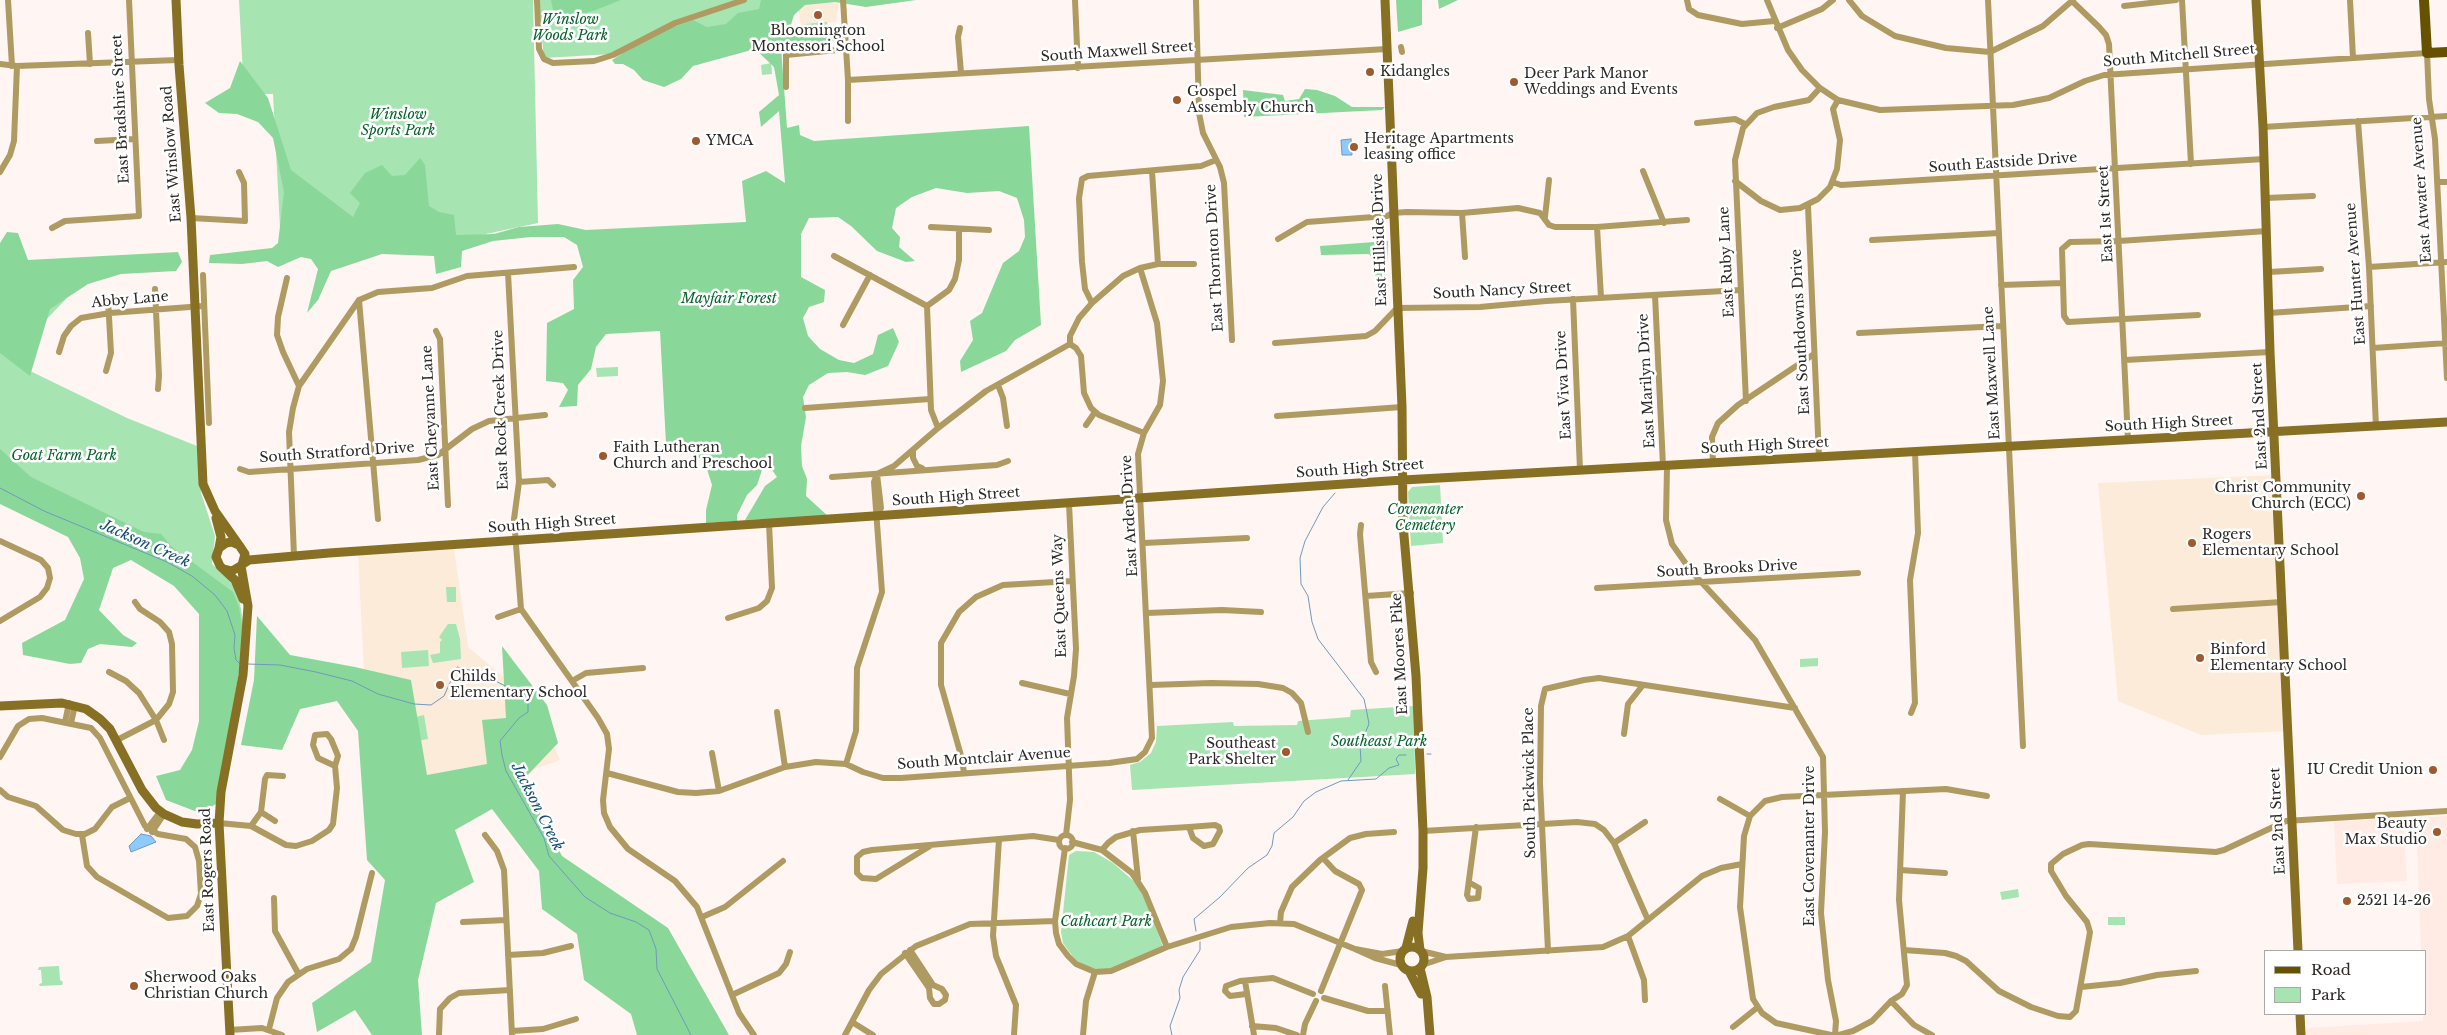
<!DOCTYPE html>
<html>
<head>
<meta charset="utf-8">
<style>
  body { margin:0 }
  #map { position:relative; width:2447px; height:1035px; overflow:hidden; background:#fff5f2; font-family:"Libre Baskerville",serif }
  canvas { display:block }
  .legend { position:absolute; left:2264px; top:950px; width:162px; height:65px; box-sizing:border-box; background:#fff; border:1px solid #aba9a8; margin:0; padding:6px 9px; list-style:none; font-size:15px; color:#2c2826 }
  .legend li { display:flex; align-items:center; gap:10px; height:25px }
  .legend b { width:25px; border:1px solid #aba9a8 }
</style>
</head>
<body>
<div id="map">
<canvas width="2447" height="1035"></canvas>
<ul class="legend">
<li><b style="height:6px;background:#665100"></b>Road</li>
<li><b style="height:14px;background:#a6e4b1"></b>Park</li>
</ul>
</div>
<script>
const c = document.querySelector('canvas').getContext('2d');
c.lineJoin = 'round';
function paint(path, color) {
  c.fillStyle = color;
  c.fill(path, 'evenodd');
}
function poly(rows) {
  const path = new Path2D();
  for (const r of rows) {
    if (r.length === 3) {
      path.moveTo(r[0] + r[2], r[1]);
      path.arc(r[0], r[1], r[2], 0, 2 * Math.PI);
      continue;
    }
    path.moveTo(r[0], r[1]);
    for (let i = 2; i < r.length; i += 2) path.lineTo(r[i], r[i + 1]);
  }
  return path;
}
function strokePath(path, color, width, dash) {
  c.strokeStyle = color;
  c.lineWidth = width;
  c.lineCap = dash ? 'butt' : 'round';
  c.setLineDash(dash || []);
  c.stroke(path);
}
function label(font, color, halo, rows, align = 'center') {
  c.font = font + ' "Libre Baskerville",serif';
  c.lineWidth = 5;
  c.setLineDash([]);
  c.textBaseline = 'middle';
  c.strokeStyle = halo;
  c.fillStyle = color;
  for (const [text, x, y, turn = 0] of rows) {
    c.save();
    c.translate(x, y);
    c.rotate((+turn || 0) * Math.PI / 180);
    c.textAlign = isNaN(turn) ? turn : align;
    if (halo) c.strokeText(text, 0, 0);
    c.fillText(text, 0, 0);
    c.restore();
  }
}
paint(poly([
  [2447,816,2447,1035,2301,1035,2310,1028,2423,1021,2423,1014,2426,1014,2426,951,2421,951,2416,818],
  [2403,819,2407,881,2337,884,2334,821]
]), '#ffebe3');
paint(poly([
  [818,0,839,3,836,22,801,25,798,8],
  [2277,475,2289,731,2201,735,2118,701,2098,483],
  [454,549,468,647,536,704,560,760,372,827,358,554]
]), '#fbebd8');
paint(poly([
  [239,0,533,0,538,223,433,245,281,247,273,94,244,94],
  [538,0,778,0,781,44,544,58],
  [827,22,828,33,806,35,805,24],
  [771,63,772,74,762,75,761,65],
  [0,272,80,284,45,321,28,370,127,418,197,446,201,493,215,536,212,564,229,580,238,593,244,626,237,628,217,601,0,496],
  [618,367,618,376,597,377,596,368],
  [1440,485,1443,543,1411,546,1408,492,1412,487],
  [446,587,456,587,456,602,447,602],
  [448,624,456,624,460,639,461,659,433,663,430,655,440,653,440,642,442,640,439,637],
  [428,650,429,666,402,668,401,652],
  [1818,658,1818,666,1800,667,1800,659],
  [1414,706,1415,774,1132,790,1130,765,1140,762,1151,753,1156,742,1157,726,1233,722,1234,726,1297,725,1298,721,1350,717,1351,710],
  [424,715,428,739,416,741,412,718],
  [1076,851,1094,852,1113,863,1137,884,1148,905,1163,947,1111,970,1096,970,1076,961,1063,943,1061,932,1069,855],
  [2018,889,2019,897,2002,900,2000,892],
  [2108,917,2125,917,2125,925,2108,925],
  [59,966,60,980,63,982,62,985,40,986,39,984,42,983,41,970,38,970,39,967]
]), '#a6e4b1');
paint(poly([
  [551,0,621,0,593,11,555,20],
  [761,0,916,0,866,7,835,2,805,5,794,15,789,31,803,30,805,34,839,32,840,40,781,47,787,128,799,125,800,135,814,141,1029,126,1041,325,1015,340,1006,351,961,372,960,361,973,340,970,321,982,313,1003,263,1019,251,1025,237,1024,220,1017,198,999,191,967,193,936,188,912,197,896,208,892,228,900,237,899,247,915,261,906,262,877,251,851,226,838,217,809,218,801,234,801,277,825,290,824,302,809,307,803,318,808,336,820,349,839,360,854,363,873,354,878,335,893,328,899,342,888,366,865,375,847,372,828,373,809,385,803,397,806,417,801,446,802,466,807,479,806,496,829,517,745,520,765,486,777,477,772,470,762,470,757,485,747,495,737,515,737,521,706,523,706,510,712,485,705,463,691,450,674,444,666,444,660,331,606,334,596,347,591,369,578,385,577,406,559,407,568,390,563,383,546,381,547,323,574,309,573,280,583,267,577,245,564,237,531,237,493,241,462,251,461,267,436,274,434,256,382,254,331,271,318,300,307,313,318,269,311,259,301,257,278,267,267,261,242,264,209,263,210,255,272,248,278,243,284,192,273,138,258,122,237,114,219,113,205,103,230,88,240,61,268,98,291,170,353,217,360,203,350,193,365,173,382,165,392,176,405,175,420,158,425,165,429,206,439,212,454,215,456,235,494,234,519,227,558,224,586,230,746,222,742,181,766,171,785,183,779,111,761,127,759,112,779,95,774,67,755,49,693,66,681,79,664,87,643,80,634,70,623,64,615,64,612,60,656,33,693,20,707,27,726,24,738,13,759,9],
  [1396,0,1422,0,1422,25,1398,32],
  [1438,0,1458,0,1439,9],
  [1305,89,1317,90,1335,96,1352,107,1385,107,1382,110,1244,117,1243,90,1283,95,1285,101,1299,99],
  [7,232,18,233,28,260,178,252,182,262,176,271,121,274,88,284,50,309,30,376,0,353,0,243],
  [1388,241,1387,264,1382,269,1382,277,1378,277,1374,274,1373,259,1369,254,1321,255,1320,246],
  [0,449,31,477,144,532,161,534,172,547,233,592,239,607,243,632,239,672,216,804,200,813,166,800,156,776,180,770,192,750,199,721,199,614,174,586,131,560,113,568,99,610,123,635,137,643,132,647,100,644,88,649,81,663,70,664,23,655,22,643,65,620,84,579,80,558,68,537,0,504],
  [257,616,290,655,355,667,411,680,427,775,487,764,482,720,506,718,502,646,547,705,558,743,523,780,562,856,668,928,729,1035,637,1035,631,1014,584,980,577,934,542,909,539,871,492,809,455,830,474,882,436,903,418,980,422,1035,372,1035,355,1010,317,1032,312,1003,371,962,385,880,367,860,358,731,337,701,300,709,282,750,241,745,254,680]
]), '#89d899');
const water = poly([
  [1351,139,1352,155,1342,155,1341,140,1351,139],
  [141,834,151,836,156,842,131,852,129,846,141,834]
]);
paint(water, '#8dcafd');
strokePath(water, '#7099bc', 1);
strokePath(poly([
  [0,488,44,511,167,562,192,576,215,595,227,611,235,635,234,648,236,660,240,664],
  [1335,493,1323,507,1305,541,1300,558,1301,584,1308,596,1312,622,1318,639,1364,699,1367,713,1369,724,1360,745,1361,761,1348,780],
  [247,664,280,665,316,672,352,681,378,694,414,704,431,705,444,696,457,667,478,672,515,691,528,703,528,712,519,718,500,741,502,755,506,771,544,838,549,856,585,897,610,913,636,922,649,930,656,949,657,969,691,1035],
  [1427,754,1431,754],
  [1196,931,1194,919,1220,897,1248,868,1267,855,1272,846,1274,833,1293,817,1304,801,1316,792,1341,781,1376,779,1389,768,1399,765,1396,759,1399,755,1406,755],
  [1172,1035,1170,1026,1180,998,1179,990,1183,977,1200,950,1200,942]
]), '#7099bc', 1);
strokePath(poly([
  [8,0,12,66],
  [537,0,539,49,544,59,553,63,594,61,613,55,675,23,744,0],
  [843,0,848,80,848,121],
  [1075,0,1078,68],
  [1196,0,1199,113,1203,133,1220,167,1224,183,1232,340],
  [1687,0,1689,9,1698,15,1742,24,1774,21],
  [1767,0,1788,50,1802,70,1820,88],
  [1849,0,1862,16,1895,36,1946,48,1990,52,2043,26,2073,0],
  [1988,0,2023,746],
  [2182,0,2191,164],
  [2350,0,2353,58],
  [2072,1,2099,27,2106,35,2109,44,2128,440],
  [2124,6,2176,0],
  [960,28,958,37,961,73],
  [1777,28,1822,9,1833,0],
  [88,33,90,64],
  [1401,47,1402,52],
  [0,64,17,66,178,60],
  [848,80,1387,49],
  [786,87,786,55,847,49],
  [2358,121,2369,267,2376,427],
  [1697,123,1735,119,1745,124],
  [2263,127,2447,116],
  [97,141,134,139],
  [1152,171,1158,264],
  [1643,171,1664,223],
  [0,172,10,155,14,141,17,66],
  [1735,181,1761,201,1780,210,1800,208,1818,199,1830,187,1837,169,1840,140,1833,109,1838,100],
  [1832,182,1841,185,2264,159],
  [2437,182,2447,182],
  [2266,198,2313,196],
  [1808,206,1819,457],
  [1462,213,1465,257],
  [1545,217,1549,180],
  [191,218,245,221,244,183,239,172],
  [931,227,989,230],
  [1597,227,1601,298],
  [52,228,65,221,139,216,129,0],
  [1278,239,1307,222,1387,216,1393,213,1407,212,1462,213,1518,208,1540,213,1549,225,1555,227,1597,227,1687,220],
  [1872,240,1999,233],
  [834,256,927,306],
  [2369,267,2447,262],
  [2269,272,2321,269],
  [508,273,519,482,514,519,521,609,598,718,607,734,609,749,603,800,604,813,610,827,628,849,675,881,697,907,739,1013,754,1035],
  [203,275,209,423],
  [287,278,278,317,277,335,283,352,299,386],
  [2001,285,2063,283],
  [155,289,159,376,158,389],
  [1655,295,1663,466],
  [1573,299,1580,470],
  [359,300,378,519],
  [1092,303,1085,289,1082,262,1079,198,1082,179,1088,176,1201,166,1216,160],
  [927,306,949,290,955,279,959,260,959,229],
  [2269,313,2371,306],
  [2198,315,2068,322,2064,316,2062,249,2070,242,2119,241,2267,231],
  [843,325,870,275],
  [436,331,440,339,448,505],
  [1859,333,2002,326],
  [1275,343,1366,336,1375,331,1397,308,1480,307,1546,301,1741,290],
  [1070,344,1076,348,1081,356,1084,393,1091,408,1099,415,1144,433],
  [2373,348,2447,343],
  [59,352,64,336,71,326,81,318,110,313,203,306],
  [2125,360,2270,352],
  [106,371,111,353,108,299],
  [998,385,1003,398,1007,426],
  [1746,401,1735,160,1743,128,1757,113,1774,107,1809,100,1820,88,1838,100,1880,110,2013,105,2049,98,2085,81,2104,75,2427,53,2429,99,2435,139,2447,378],
  [805,408,930,399],
  [1277,416,1402,407],
  [1086,425,1095,412],
  [938,428,986,391,1070,344,1070,336,1079,318,1092,303,1123,276,1140,268,1158,264,1194,264],
  [913,451,913,458,917,466,922,468],
  [1713,463,1712,437,1718,423,1738,405,1814,354],
  [1667,466,1666,520,1672,544,1691,571,1755,640,1823,757,1825,832,1821,913,1828,980,1836,1021,1835,1035],
  [240,469,249,472,418,460,438,455,472,429,489,421,545,415],
  [877,474,881,508,877,516],
  [832,477,997,465,1008,461],
  [519,482,548,480,553,485],
  [1361,525,1360,534,1371,662,1376,672],
  [0,541,41,560,48,568,50,578,47,588,40,597,0,621],
  [1144,543,1247,538],
  [294,556,289,432,293,408,299,386,359,300,378,292,432,288,467,276,574,267],
  [1597,588,1858,573],
  [1366,596,1411,593],
  [2173,609,2282,602],
  [1147,613,1222,610,1261,612],
  [498,617,521,609],
  [728,618,759,608,767,601,772,588,769,523],
  [109,672,126,681,139,693,156,720,164,740],
  [572,681,586,673,643,668],
  [1022,683,1070,694],
  [1151,685,1211,683,1258,684,1283,688,1292,693,1301,703,1308,732],
  [777,712,785,767],
  [1911,713,1915,703,1910,580,1918,533,1915,452],
  [65,722,69,703],
  [71,723,75,705],
  [1624,734,1628,704,1643,685],
  [117,740,156,720,169,704,173,692,172,644,169,632,160,622,140,609,135,602],
  [712,753,719,791],
  [0,757,18,726,29,719,42,718,91,728,100,738,145,826,158,834,186,839,195,847,199,861,201,894,197,906,187,916,168,918,97,877,87,866,82,835],
  [846,764,856,731,857,668,882,592,874,482,877,474,894,466,938,428,931,410,927,306],
  [607,773,678,792,696,793,719,791,785,767,816,762,846,764,863,772,883,778,901,778,1109,763,1137,759,1145,752,1152,738,1138,454,1144,433,1160,405,1163,381,1157,323,1140,268],
  [964,773,962,759,941,685,941,643,959,612,976,597,1003,585,1072,581],
  [0,790,8,797,36,806,63,830,76,834,85,834,95,829,112,807,130,798],
  [1720,799,1750,816],
  [261,812,275,821],
  [219,823,251,826,286,845,296,846,312,841,329,830,333,824,337,788,335,766,318,758,313,745,315,735,327,734,331,739,338,756,335,766],
  [251,826,261,812,265,779,267,775,283,776],
  [147,829,160,812],
  [1133,831,1138,879],
  [1423,831,1577,822,1595,824,1604,830,1614,843,1648,920],
  [152,832,164,814],
  [485,835,497,851,504,870,512,1035],
  [1066,835,1070,800,1067,718,1074,676,1076,649,1069,504],
  [1066,842,7],
  [999,839,993,936,996,956,1016,1005,1014,1035],
  [1072,842,1102,850,1132,873,1145,893,1167,947],
  [1614,843,1645,822],
  [930,846,876,879,862,878,857,873,857,857,863,852,872,850,1033,836,1059,840],
  [1065,848,1055,921,1056,933,1059,944,1068,956,1076,964,1095,972,1111,971,1167,947,1231,927,1270,923,1294,924,1355,949],
  [1102,850,1108,843,1116,837,1140,830,1189,827,1215,825,1219,827,1220,831,1213,844,1204,846,1193,838,1189,827],
  [1900,870,1945,873],
  [1470,883,1479,888,1478,898,1469,899,1467,895,1476,827],
  [274,898,275,931,298,973],
  [702,917,725,907,783,861],
  [463,922,506,920],
  [1280,923,1281,912,1292,887,1320,860,1350,838,1366,834,1394,832],
  [1628,936,1644,980,1645,1000],
  [1904,950,1945,953,1956,956,1966,961,1999,991,2031,1007,2058,1016,2070,1017,2076,1011,2090,932,2087,922,2066,896,2051,871,2051,864,2063,854,2082,845,2089,844,2216,852,2224,850,2286,821,2447,811],
  [1421,951,1446,957,1422,965],
  [1548,951,1540,783,1541,706,1545,689,1584,680,1599,678,1795,708],
  [905,953,929,988,930,998,934,1004,939,1004,945,1000,946,995,942,989,933,985,910,950],
  [508,955,543,953,571,946],
  [1446,957,1603,947,1628,936,1702,876,1721,868,1742,864],
  [1401,965,1375,958,1355,949,1382,954,1403,951],
  [1245,981,1254,1035],
  [1385,986,1390,1035],
  [2081,987,2120,983,2157,975,2196,971],
  [1321,991,1362,890,1359,884,1335,871,1323,858],
  [1246,994,1230,996,1225,991,1226,986,1240,981,1273,978,1313,994],
  [732,995,779,973,786,964,790,952],
  [1324,998,1368,1011,1387,1011],
  [1891,1001,1914,1025,1932,1035],
  [852,1022,873,1035],
  [1252,1026,1276,1028,1297,1035],
  [1733,1027,1758,1007],
  [269,1029,277,998,288,982,307,969,339,959,351,949,356,937,372,873],
  [229,1030,262,1028,282,1035],
  [512,1031,543,1029,576,1019],
  [439,1035,440,1009,450,998,459,993,510,990],
  [845,1035,869,990,881,974,916,946,970,924,1055,921],
  [1083,1035,1086,1001,1095,972],
  [1303,1035,1305,1024,1316,1001],
  [1831,1035,1776,1023,1762,1013,1753,999,1740,907,1744,836,1750,816,1765,801,1782,797,1946,789,1987,796],
  [1839,1035,1853,1031,1872,1021,1891,1001,1902,994,1907,985,1899,900,1903,791]
]), '#af9b61', 6);
strokePath(poly([
  [176,0,179,65,191,218,203,484,215,511,239,545],
  [1385,0,1402,407,1403,524,1416,676,1423,831,1423,868,1418,933,1420,950],
  [2256,0,2263,127,2270,352,2298,951],
  [216,518,221,537,219,548],
  [243,564,249,560,329,553,1403,480,2447,422],
  [224,569,232,571,242,565,245,554,239,545,232,542,226,543,219,548,216,557,220,566,235,580,243,599],
  [0,706,62,703,86,709,100,719,110,729,142,790,156,808,164,814,182,822,197,824,219,823],
  [1412,959,12],
  [1406,948,1413,921],
  [1420,968,1427,997,1430,1035],
  [1409,971,1421,994],
  [2300,1014,2301,1035],
  [230,1035,219,823,221,792,243,675,248,606,241,566]
]), '#876f23', 9);
strokePath(poly([
  [2424,0,2427,53,2447,52]
]), '#665100', 10);
for (const [x, y, r, color] of [
  [818,15,5,"#9f592f"],
  [1370,72,5,"#9f592f"],
  [1514,82,5,"#9f592f"],
  [1177,100,5,"#9f592f"],
  [696,141,5,"#9f592f"],
  [1354,147,5,"#9f592f"],
  [603,456,5,"#9f592f"],
  [2361,496,5,"#9f592f"],
  [2192,543,5,"#9f592f"],
  [2200,658,5,"#9f592f"],
  [440,685,5,"#9f592f"],
  [1286,752,5,"#9f592f"],
  [2433,770,5,"#9f592f"],
  [2437,832,5,"#9f592f"],
  [2347,901,5,"#9f592f"],
  [134,986,5,"#9f592f"]
]) {
  const dot = new Path2D();
  dot.arc(x, y, r, 0, 2 * Math.PI);
  c.fillStyle = color;
  c.fill(dot);
  strokePath(dot, '#fff', 2);
}
label('italic 14px', '#06632b', '#fff', [
  ["Winslow",570,20],
  ["Woods Park",570,36],
  ["Winslow",398,115],
  ["Sports Park",398,131],
  ["Mayfair Forest",729,299],
  ["Goat Farm Park",64,456],
  ["Covenanter",1425,510],
  ["Cemetery",1425,526],
  ["Southeast Park",1379,742],
  ["Cathcart Park",1106,922]
]);
label('14px', '#2c2826', '#fff', [
  ["Bloomington",818,31,"center"],
  ["Montessori School",818,47,"center"],
  ["Kidangles",1380,72],
  ["Deer Park Manor",1524,74],
  ["Weddings and Events",1524,90],
  ["Gospel",1187,92],
  ["Assembly Church",1187,108],
  ["Heritage Apartments",1364,139],
  ["leasing office",1364,155],
  ["YMCA",706,141],
  ["Faith Lutheran",613,448],
  ["Church and Preschool",613,464],
  ["Christ Community",2351,488,"right"],
  ["Church (ECC)",2351,504,"right"],
  ["Rogers",2202,535],
  ["Elementary School",2202,551],
  ["Binford",2210,650],
  ["Elementary School",2210,666],
  ["Childs",450,677],
  ["Elementary School",450,693],
  ["Southeast",1276,744,"right"],
  ["Park Shelter",1276,760,"right"],
  ["IU Credit Union",2423,770,"right"],
  ["Beauty",2427,824,"right"],
  ["Max Studio",2427,840,"right"],
  ["2521 14-26",2357,901],
  ["Sherwood Oaks",144,978],
  ["Christian Church",144,994]
], 'left');
label('14px', '#2c2826', '#fff', [
  ["South Maxwell Street",1117,52,-4],
  ["South Mitchell Street",2179,56,-5],
  ["East Bradshire Street",121,109,-93],
  ["East Winslow Road",172,154,-94],
  ["South Eastside Drive",2003,163,-4],
  ["East Atwater Avenue",2422,190,-94],
  ["East 1st Street",2106,214,-93],
  ["East Hillside Drive",1380,240,-92],
  ["East Thornton Drive",1215,258,-93],
  ["East Ruby Lane",1727,262,-93],
  ["East Hunter Avenue",2356,274,-94],
  ["South Nancy Street",1502,291,-3],
  ["Abby Lane",130,300,-5],
  ["East Southdowns Drive",1801,332,-93],
  ["East Maxwell Lane",1992,373,-93],
  ["East Marilyn Drive",1647,381,-93],
  ["East Viva Drive",1564,385,-93],
  ["East Rock Creek Drive",501,410,-92],
  ["East 2nd Street",2260,416,-93],
  ["East Cheyanne Lane",431,418,-93],
  ["South High Street",2169,424,-3],
  ["South High Street",1765,446,-3],
  ["South Stratford Drive",337,453,-4],
  ["South High Street",1360,469,-4],
  ["South High Street",956,497,-4],
  ["East Arden Drive",1130,516,-93],
  ["South High Street",552,524,-4],
  ["South Brooks Drive",1727,569,-3],
  ["East Queens Way",1060,596,-92],
  ["East Moores Pike",1400,654,-93],
  ["South Montclair Avenue",984,759,-4],
  ["South Pickwick Place",1530,783,-91],
  ["East 2nd Street",2278,821,-93],
  ["East Covenanter Drive",1810,846,-90],
  ["East Rogers Road",208,870,-92]
]);
label('italic 15px', '#134d75', '#fff', [
  ["Jackson Creek",145,544,24],
  ["Jackson Creek",537,807,63]
]);
</script>
</body>
</html>
